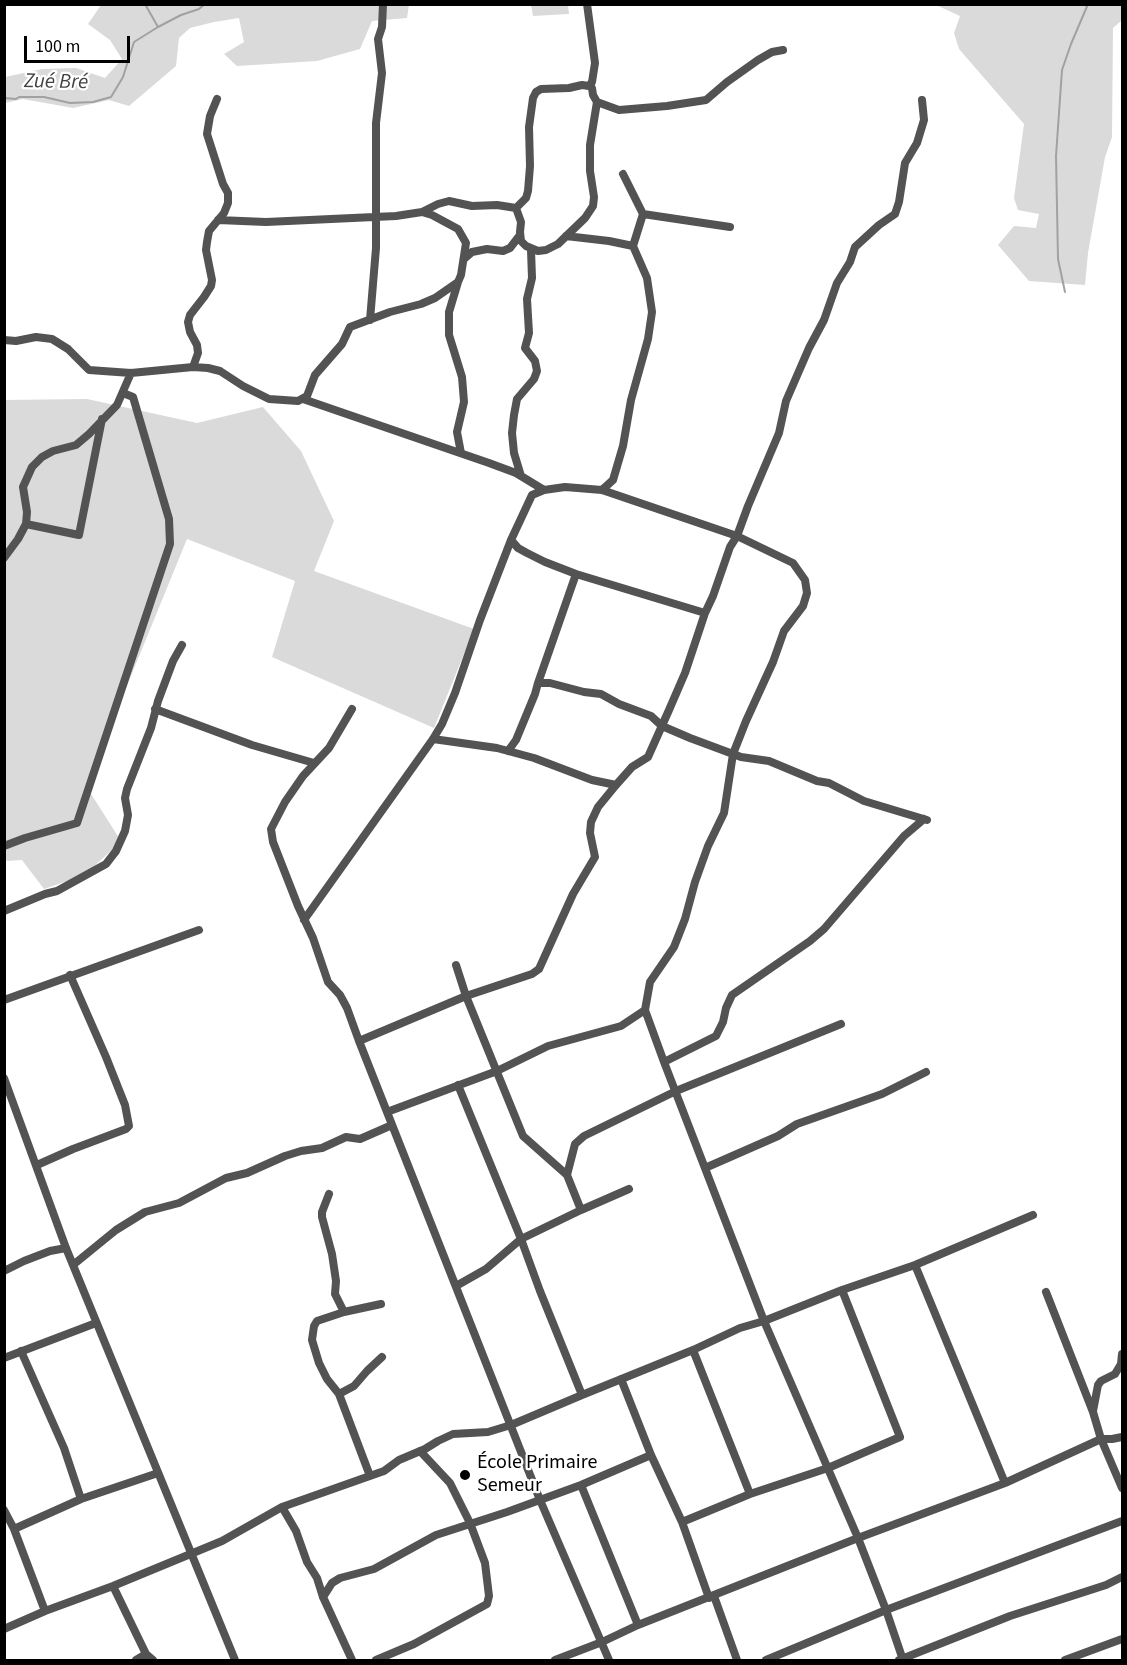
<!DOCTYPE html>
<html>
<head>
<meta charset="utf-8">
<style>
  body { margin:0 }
  #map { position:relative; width:1127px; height:1665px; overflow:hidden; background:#fff; font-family:"Source Sans 3",sans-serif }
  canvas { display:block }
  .frame { position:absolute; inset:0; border:6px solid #000; pointer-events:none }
  .scale { position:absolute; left:24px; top:36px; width:106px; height:27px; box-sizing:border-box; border:3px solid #000; border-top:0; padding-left:8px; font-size:18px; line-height:21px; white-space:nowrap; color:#000; -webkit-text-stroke:4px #fff; paint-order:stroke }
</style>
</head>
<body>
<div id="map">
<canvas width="1127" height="1665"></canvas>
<div class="frame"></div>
<div class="scale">100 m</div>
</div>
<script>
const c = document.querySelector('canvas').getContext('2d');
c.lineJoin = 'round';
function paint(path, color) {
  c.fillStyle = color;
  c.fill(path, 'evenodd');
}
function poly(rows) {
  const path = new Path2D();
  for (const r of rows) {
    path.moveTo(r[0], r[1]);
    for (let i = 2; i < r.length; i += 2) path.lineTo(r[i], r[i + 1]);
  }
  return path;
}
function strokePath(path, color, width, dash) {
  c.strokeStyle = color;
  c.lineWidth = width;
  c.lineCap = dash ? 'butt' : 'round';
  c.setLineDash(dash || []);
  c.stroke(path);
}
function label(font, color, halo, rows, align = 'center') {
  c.font = font + ' "Source Sans 3",sans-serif';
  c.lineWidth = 4.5;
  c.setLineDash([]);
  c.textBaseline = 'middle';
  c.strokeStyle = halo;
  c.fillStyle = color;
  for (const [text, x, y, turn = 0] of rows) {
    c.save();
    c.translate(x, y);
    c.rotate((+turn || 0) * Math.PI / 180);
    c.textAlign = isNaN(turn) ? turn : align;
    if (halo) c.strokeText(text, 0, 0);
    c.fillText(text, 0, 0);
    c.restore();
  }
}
paint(poly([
  [101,5,409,5,407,18,372,21,360,49,317,61,237,66,224,54,244,42,239,18,214,22,190,28,179,38,176,66,129,106,109,100,73,108,23,99,5,103,5,77,42,69,76,68,105,78,122,59,110,40,88,24],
  [531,5,568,5,569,14,533,16],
  [936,5,1122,5,1122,20,1113,28,1112,137,1105,157,1088,253,1085,285,1029,281,998,245,1014,226,1036,228,1039,214,1018,210,1014,198,1024,124,959,49,954,33,960,16],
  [87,399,197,423,263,407,301,451,334,521,314,571,474,629,434,728,272,657,295,581,187,539,86,786,121,841,85,875,44,889,22,860,7,861,5,858,4,400]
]), '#dadada');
strokePath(poly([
  [145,4,158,27],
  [4,98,16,99,19,97,44,97,70,103,93,102,111,97,123,77,134,42,158,27,181,15,199,9,205,4],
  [1065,292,1058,259,1056,156,1062,70,1071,44,1088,4]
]), '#a1a1a1', 2);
strokePath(poly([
  [587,4,595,63,592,82,589,86],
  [597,102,619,110,667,106,706,100,727,82,758,60,772,52,783,50],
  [516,208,521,222,520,232,521,241,526,246,538,251,546,250,558,244,585,218,593,206,594,197,590,171,590,145,597,102,593,95,592,88,589,86],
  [516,208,526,198,528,191,530,166,529,127,533,98,536,92,541,89,569,88,582,85,589,86],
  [643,214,730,227],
  [218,220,266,222,396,216,422,212,438,204,449,201,472,206,497,205,516,208],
  [566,236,609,241,633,246],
  [464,259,472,252,487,249,503,251,510,248,520,235],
  [458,282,449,312,449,335,462,377,464,402,457,432,461,453],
  [370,320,376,248,376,123,382,73,378,39,382,27,383,4],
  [4,340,16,341,36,337,52,339,68,349,89,370,131,373,193,367,208,368,220,371,243,386,269,399,298,401,307,396,315,375,342,344,350,327,390,312,421,304,435,298,458,282,461,275,466,243,458,229,432,215,422,212],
  [193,367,198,353,197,345,190,332,188,322,190,315,204,297,211,286,212,280,206,250,207,242,209,231,224,213,228,203,228,193,223,184,207,134,210,116,217,99],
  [303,399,489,463,516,473,544,490],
  [521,476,514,453,512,433,514,415,517,399,534,379,537,371,535,361,525,348,529,333,527,299,532,278,531,250],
  [602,490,613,480,623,446,631,400,648,339,652,312,647,278,633,246,643,214,623,174],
  [26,524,79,535,102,419],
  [511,540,518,548,527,553,545,562,576,574,705,613],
  [4,558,18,539,26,524,27,512,23,487,32,467,42,457,53,451,76,445,89,434,117,405,131,373],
  [538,683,576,574],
  [155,709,252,745,314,763],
  [352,709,329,748,303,776,285,802,271,829,273,842,298,906,313,938,328,982,340,995,347,1008,359,1041,540,1500,609,1660],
  [433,739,497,748,534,758,592,780,616,785],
  [508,751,516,740,535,694,538,683,550,683,584,692,601,694,619,704,651,716,662,726,690,738,741,757,769,761,817,781,829,783,864,801,927,820],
  [4,846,25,838,77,823,170,544,169,519,133,397,123,393],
  [4,911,45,894,57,891,106,864,116,851,125,831,128,815,125,798,127,789,151,728,158,701,173,661,182,645],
  [304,920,433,739,442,724,455,693,480,620,511,540,532,495,544,490,565,487,602,490,737,536,793,563,805,580,807,593,803,606,784,631,773,662,746,721,733,754,724,813,708,846,695,882,685,919,674,947,650,982,645,1010,664,1062,764,1321,858,1538,886,1610,903,1660],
  [456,965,466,996,523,1136,567,1175],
  [4,1000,199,930],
  [359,1041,466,996,532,974,539,969,573,894,595,857,590,833,591,822,598,807,616,785,632,767,648,757,669,710,685,673,705,613,713,596,730,547,737,536,748,506,779,433,786,401,809,348,824,320,837,283,850,262,855,247,879,225,895,214,899,202,905,163,917,143,924,120,922,100],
  [664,1062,716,1036,723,1022,726,1008,732,995,810,941,824,929,904,836,924,819],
  [4,1078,66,1248,235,1660],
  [458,1085,521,1239,540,1291,582,1395],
  [387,1112,497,1071,548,1046,621,1026,645,1010],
  [37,1165,73,1149,126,1129,129,1126,125,1105,106,1057,70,975],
  [705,1168,778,1136,797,1124,882,1094,926,1072],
  [329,1194,322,1212,322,1217,332,1254,336,1281,335,1294,344,1312],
  [581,1210,567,1175,575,1144,584,1136,676,1091,841,1024],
  [73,1265,116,1230,145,1212,179,1203,226,1178,247,1173,285,1156,301,1151,322,1148,346,1137,360,1139,392,1125],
  [915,1265,1005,1483],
  [4,1271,24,1261,50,1251,66,1248],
  [456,1286,486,1269,521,1239,581,1210,629,1189],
  [1046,1292,1093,1412,1101,1439,1122,1488],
  [693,1350,750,1494],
  [21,1351,64,1448,81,1499],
  [4,1358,96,1323],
  [621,1379,651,1455,682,1522,709,1598],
  [339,1394,327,1379,319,1363,312,1340,314,1326,317,1321,344,1312,381,1304],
  [1093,1411,1098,1385,1101,1381,1115,1374,1121,1364,1122,1354],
  [370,1476,339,1394,354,1386,367,1371,382,1357],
  [581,1485,638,1625],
  [282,1507,296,1531,307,1562,317,1578,323,1597,352,1660],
  [4,1510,14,1529,45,1611],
  [682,1522,750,1494,828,1468,900,1437,842,1290],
  [14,1529,81,1499,158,1473],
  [113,1586,146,1654,136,1660],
  [714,1596,737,1660],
  [323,1597,332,1583,340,1578,374,1569,436,1535,507,1512,581,1485,651,1455],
  [4,1629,45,1611,113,1586,222,1541,282,1507,384,1471,399,1460,425,1449,438,1441,453,1434,488,1432,511,1425,582,1395,693,1350,740,1328,764,1321,842,1290,915,1265,1033,1215],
  [146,1654,153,1660],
  [376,1660,414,1644,487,1604,489,1596,485,1563,470,1523,450,1483,420,1451],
  [555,1660,602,1642,638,1625,858,1538,1005,1483,1101,1439,1112,1439,1122,1437],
  [766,1660,886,1610,1122,1521],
  [899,1660,1010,1616,1106,1585,1122,1577],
  [1065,1660,1122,1639]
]), '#535353', 8);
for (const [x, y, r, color] of [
  [465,1475,6,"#000"]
]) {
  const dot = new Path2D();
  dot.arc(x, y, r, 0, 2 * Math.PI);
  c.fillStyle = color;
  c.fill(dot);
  strokePath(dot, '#fff', 2);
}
label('20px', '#000', '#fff', [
  ["École Primaire",477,1464],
  ["Semeur",477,1487]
], 'left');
label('italic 21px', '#424242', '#fff', [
  ["Zué Bré",56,83,1]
]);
</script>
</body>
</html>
